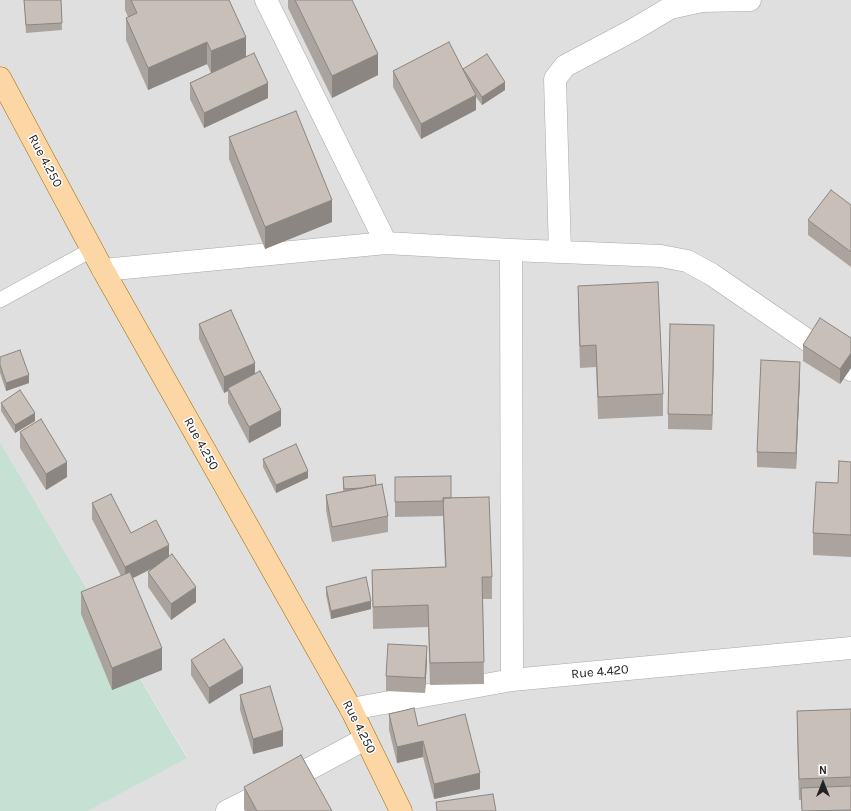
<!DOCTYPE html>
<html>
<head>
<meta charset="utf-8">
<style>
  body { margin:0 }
  #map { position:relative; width:851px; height:811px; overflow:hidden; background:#f2efe9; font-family:Karla,sans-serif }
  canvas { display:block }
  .north { position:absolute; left:803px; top:763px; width:40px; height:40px; -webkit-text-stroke:3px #fff; paint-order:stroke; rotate:0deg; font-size:11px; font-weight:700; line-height:16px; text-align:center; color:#222 }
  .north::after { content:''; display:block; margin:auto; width:14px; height:18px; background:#222; clip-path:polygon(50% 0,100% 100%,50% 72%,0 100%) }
</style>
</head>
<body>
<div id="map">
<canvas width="851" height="811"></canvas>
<div class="north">N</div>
</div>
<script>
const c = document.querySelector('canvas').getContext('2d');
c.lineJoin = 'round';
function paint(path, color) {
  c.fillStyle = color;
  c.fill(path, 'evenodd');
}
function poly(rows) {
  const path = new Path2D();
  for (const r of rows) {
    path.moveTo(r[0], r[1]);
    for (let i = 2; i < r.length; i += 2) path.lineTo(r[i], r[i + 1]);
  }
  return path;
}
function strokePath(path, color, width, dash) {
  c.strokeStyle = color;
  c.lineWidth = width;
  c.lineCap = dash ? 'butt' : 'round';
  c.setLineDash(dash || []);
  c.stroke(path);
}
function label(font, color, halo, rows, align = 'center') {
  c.font = font + ' Karla,sans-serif';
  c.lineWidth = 3;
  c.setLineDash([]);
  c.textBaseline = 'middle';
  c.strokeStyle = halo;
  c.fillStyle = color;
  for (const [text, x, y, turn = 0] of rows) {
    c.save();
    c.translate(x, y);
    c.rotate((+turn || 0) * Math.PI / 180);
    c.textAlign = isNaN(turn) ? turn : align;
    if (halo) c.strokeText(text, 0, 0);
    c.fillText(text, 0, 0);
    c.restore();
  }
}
paint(poly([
  [0,0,851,0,851,811,88,811,187,757,0,442]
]), '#e0dfdf');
paint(poly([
  [0,442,187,758,88,811,0,811]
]), '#c6e0d4');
const service = poly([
  [0,300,93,249]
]);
const minor = poly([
  [266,0,386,243],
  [511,250,512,680],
  [560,252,555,79,565,66,633,30,670,8,702,1,750,0],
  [103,270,386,243,511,250,661,256,687,261,711,274,851,370],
  [351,709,512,680,851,648],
  [227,811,281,784,365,739]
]);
const primary = poly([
  [0,78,103,270,351,709,401,811]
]);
strokePath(service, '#a9a9a9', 16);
strokePath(minor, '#a9a9a9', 23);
strokePath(primary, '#a06b00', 23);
strokePath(service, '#fff', 15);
strokePath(minor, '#fff', 22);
strokePath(primary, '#fcd6a4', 22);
paint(poly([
  [24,0,61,0,62,30,26,33],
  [125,0,229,0,246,57,268,98,204,128,190,99,190,83,211,73,207,64,148,90,126,40,126,18,128,17,125,10],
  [288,0,352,0,378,75,332,98,288,8],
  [463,69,505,90,482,105,476,97,476,110,421,139,393,87,393,71,463,70],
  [229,137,332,222,265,249,229,159],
  [851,205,851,267,808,235,808,220],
  [578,286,663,394,663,416,598,419,596,367,580,368,578,307],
  [199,324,255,373,281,426,249,443,228,403,228,391,224,393,199,339],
  [851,338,851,368,840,384,803,361,803,345],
  [714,341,712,430,668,429,668,414],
  [0,357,29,383,6,391,0,373],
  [800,377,796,469,757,467,757,452],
  [1,403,35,421,15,433,1,411],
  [20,432,67,477,46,490,20,448],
  [263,459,308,478,276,493,263,467],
  [851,462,851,557,813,555,813,533,838,483],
  [343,477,376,485,388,516,388,532,332,542,326,510,326,495,343,491],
  [395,477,451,498,492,577,492,599,483,599,484,684,430,685,428,627,373,629,372,570,445,567,443,516,395,517],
  [92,503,131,533,169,557,196,602,171,620,148,587,148,572,151,569,133,578,162,670,112,690,81,614,81,592,121,576,92,519],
  [326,587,371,609,331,619,326,595],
  [191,660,243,683,209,704,191,675],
  [427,661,425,693,386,691,386,676],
  [240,695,283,746,253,754,240,710],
  [851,709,851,811,802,811,801,800,799,800,797,733,797,711],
  [389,714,418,726,480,789,434,799,423,757,397,763,389,730],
  [244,787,332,811,245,811,244,809]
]), '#aba49e');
paint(poly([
  [246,37,246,59,211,73,211,51],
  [207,42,207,64,148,90,148,68],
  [378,54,378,75,332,98,332,76],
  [505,82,505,90,482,105,482,97],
  [268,83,268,98,204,128,204,113],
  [476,95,476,110,421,139,421,124],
  [332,200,332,222,265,249,265,227],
  [714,325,714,341,712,430,712,415],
  [851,353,851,368,840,384,840,369],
  [800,362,800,377,796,469,796,453],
  [255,363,255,379,228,388,228,391,224,393,224,377],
  [29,375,29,383,6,391,6,383],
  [281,410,281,426,249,443,249,427],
  [35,413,35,421,15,433,15,425],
  [67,462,67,477,46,490,46,474],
  [308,471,308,478,276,493,276,485],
  [169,545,169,560,125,582,125,567],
  [196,587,196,602,171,620,171,604],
  [371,601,371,609,331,619,331,611],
  [427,646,427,661,425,693,425,678],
  [162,648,162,670,112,690,112,668],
  [243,668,243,683,209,704,209,688],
  [283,730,283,746,253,754,253,739],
  [423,741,423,757,397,763,397,747],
  [480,773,480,789,434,799,434,784]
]), '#8b8681');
const building = poly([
  [24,0,61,0,62,23,26,25,24,0],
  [131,0,229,0,246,37,211,51,207,42,148,68,126,18,137,13,131,0],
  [295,0,352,0,378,54,332,76,295,0],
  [449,42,476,95,421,124,393,71,449,42],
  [254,53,268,83,204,113,190,83,254,53],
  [487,54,505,82,482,97,463,69,487,54],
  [296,111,332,200,265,227,229,137,296,111],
  [831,190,851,205,851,252,808,220,831,190],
  [658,282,663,394,598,397,596,345,580,346,578,286,658,282],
  [231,310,255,363,224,377,199,324,231,310],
  [820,318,851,338,851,353,840,369,803,345,820,318],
  [670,324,714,325,712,415,668,414,670,324],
  [20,350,29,375,6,383,0,365,0,357,20,350],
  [761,360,800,362,796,453,757,452,761,360],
  [260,371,281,410,249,427,228,388,260,371],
  [20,390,35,413,15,425,1,403,20,390],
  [41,419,67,462,46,474,20,432,41,419],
  [296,444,308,471,276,485,263,459,296,444],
  [839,461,851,462,851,535,813,533,816,482,838,483,839,461],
  [375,475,376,485,362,488,344,489,343,477,375,475],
  [451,476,451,498,443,498,444,501,395,502,395,477,451,476],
  [382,484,388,516,332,527,326,495,382,484],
  [111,494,131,533,156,520,169,545,125,567,92,503,111,494],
  [489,497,492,577,482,577,484,662,430,663,428,605,373,607,372,570,446,567,443,498,489,497],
  [172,554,196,587,171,604,148,572,172,554],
  [130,572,162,648,112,668,81,592,130,572],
  [366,577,371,601,331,611,326,587,366,577],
  [224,639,243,668,209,688,191,660,224,639],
  [388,644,427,646,425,678,386,676,388,644],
  [270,686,283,730,253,739,240,695,270,686],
  [414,708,418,726,465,714,480,773,434,784,423,741,397,747,389,714,414,708],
  [851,709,851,777,799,779,797,711,851,709],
  [301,755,332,811,257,811,244,787,301,755],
  [851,786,851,810,802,811,801,788,851,786],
  [493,794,496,811,437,811,436,802,493,794]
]);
paint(building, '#c7bfb8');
strokePath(building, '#8b8681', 1);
label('13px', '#222', '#fff', [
  ["Rue 4.250",45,161,62],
  ["Rue 4.250",201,444,61],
  ["Rue 4.420",600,672,-5],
  ["Rue 4.250",359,727,63]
]);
</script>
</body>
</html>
